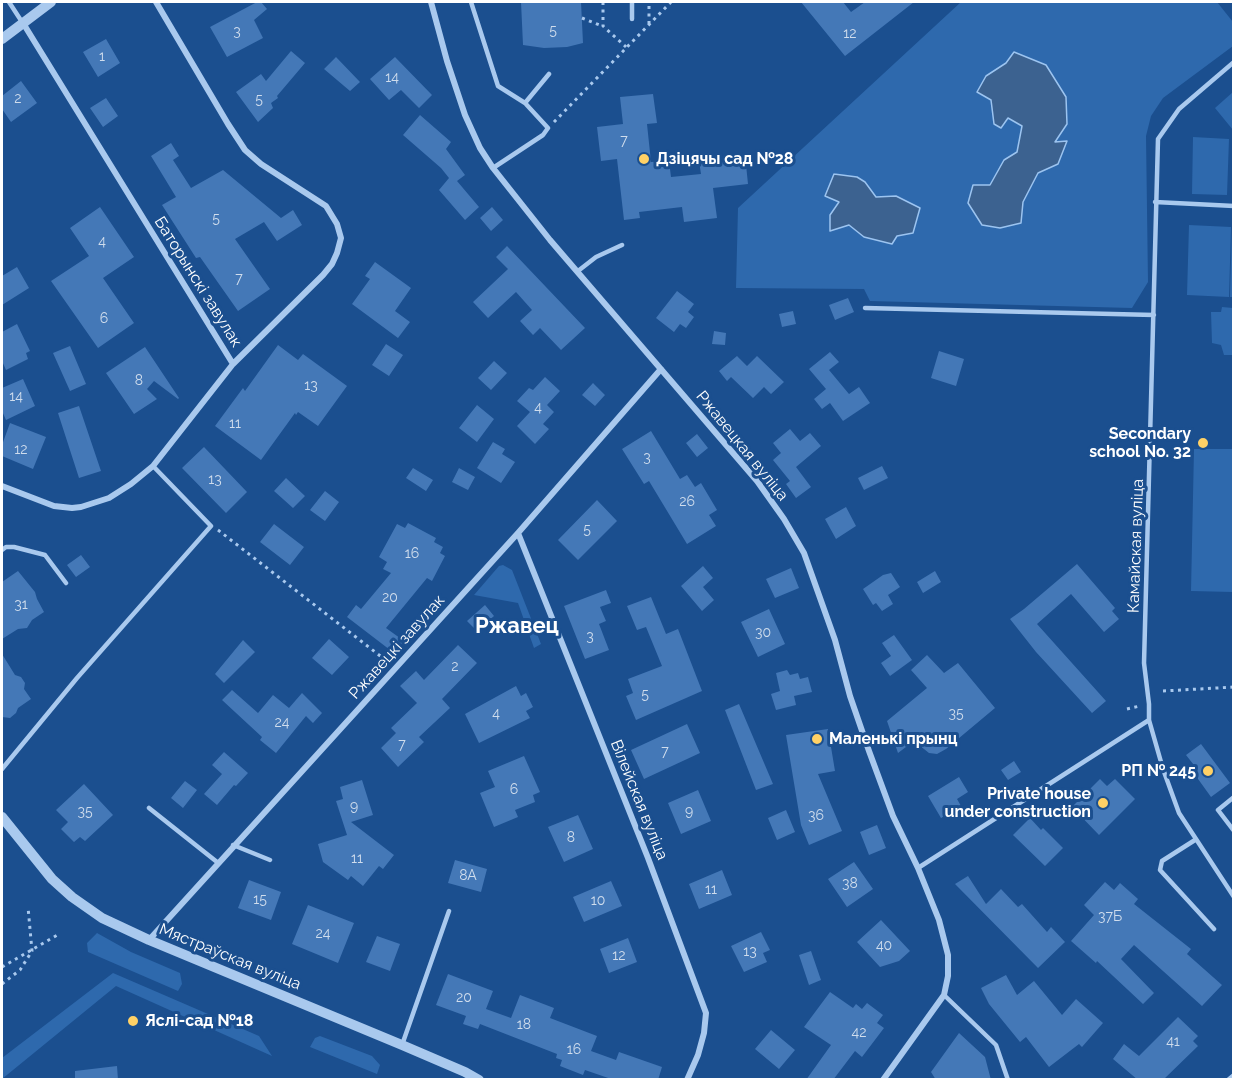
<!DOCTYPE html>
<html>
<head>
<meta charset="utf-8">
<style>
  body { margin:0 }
  #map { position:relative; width:1235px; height:1081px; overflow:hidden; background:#1b4f8f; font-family:Raleway,sans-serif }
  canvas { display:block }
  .frame { position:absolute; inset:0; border:3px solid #fff; pointer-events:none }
</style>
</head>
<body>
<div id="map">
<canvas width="1235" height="1081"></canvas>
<div class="frame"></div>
</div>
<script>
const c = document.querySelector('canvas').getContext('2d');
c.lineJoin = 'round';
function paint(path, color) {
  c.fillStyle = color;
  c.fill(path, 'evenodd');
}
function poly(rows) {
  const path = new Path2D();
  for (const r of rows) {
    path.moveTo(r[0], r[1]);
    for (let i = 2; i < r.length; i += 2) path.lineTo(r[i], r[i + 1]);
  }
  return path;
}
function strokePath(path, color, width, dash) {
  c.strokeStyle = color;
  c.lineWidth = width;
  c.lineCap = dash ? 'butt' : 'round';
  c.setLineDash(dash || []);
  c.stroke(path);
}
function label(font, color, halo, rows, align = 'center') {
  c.font = font + ' Raleway,sans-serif';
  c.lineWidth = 6;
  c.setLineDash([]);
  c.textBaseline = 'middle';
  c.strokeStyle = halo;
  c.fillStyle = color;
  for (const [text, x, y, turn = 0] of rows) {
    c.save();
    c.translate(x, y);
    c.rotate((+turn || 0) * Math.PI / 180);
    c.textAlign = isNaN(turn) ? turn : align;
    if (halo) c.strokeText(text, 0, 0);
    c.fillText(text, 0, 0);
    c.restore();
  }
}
paint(poly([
  [961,2,1217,2,1233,22,1233,46,1163,98,1151,116,1146,136,1148,282,1132,308,870,301,864,289,736,288,738,208],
  [1233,92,1233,130,1215,108],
  [1193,137,1229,139,1227,195,1192,194],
  [1189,225,1231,227,1229,297,1187,295],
  [1232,226,1234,226,1233,297,1230,297],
  [1222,307,1233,308,1233,355,1224,355,1221,345,1212,343,1211,312,1221,312],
  [1194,449,1233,449,1233,592,1191,591],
  [503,565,512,570,541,644,534,648,518,603,474,595,499,566],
  [97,933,131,952,180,973,182,984,178,991,88,952,87,943],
  [113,973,259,1036,272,1056,116,986,2,1079,2,1058],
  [320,1036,372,1056,380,1065,377,1074,310,1047,315,1038]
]), '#2e69ad');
const water = poly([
  [1014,52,1046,65,1066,97,1067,124,1055,142,1067,141,1058,164,1038,173,1023,202,1021,223,1000,228,982,225,968,203,973,185,990,185,1004,160,1017,152,1022,126,1008,118,1001,128,994,124,991,100,977,92,986,76,1006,63,1014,52],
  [834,174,857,177,865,182,876,197,896,196,920,208,913,233,897,236,892,244,864,237,849,225,830,231,830,215,839,202,825,196,834,174]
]);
paint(water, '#3c6290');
strokePath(water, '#9cc4f0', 1.5);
paint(poly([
  [257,2,261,2,267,9,254,20,263,38,227,57,210,27],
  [521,2,581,2,583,43,567,47,544,48,523,45],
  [801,2,843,2,851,12,865,2,914,2,845,56],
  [106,39,120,63,98,77,83,52],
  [291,51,305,63,277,96,278,98,271,103,273,108,258,122,236,92,261,74,266,81],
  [336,57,360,82,350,91,324,69],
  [395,57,432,95,419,108,401,90,389,100,370,79],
  [21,81,37,103,11,122,2,109,2,96],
  [653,94,657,123,647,124,651,162,669,161,671,177,701,174,699,161,745,155,748,184,713,188,717,218,684,222,682,207,639,212,640,218,624,220,617,159,601,161,597,127,623,124,620,97],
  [106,98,118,116,103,127,90,108],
  [420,115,451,142,446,149,465,175,457,181,479,207,465,220,439,190,449,178,441,168,403,135],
  [171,143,179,156,173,160,191,188,223,170,281,218,293,210,302,225,277,241,264,222,235,239,270,289,238,311,200,257,196,258,162,205,176,197,151,156],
  [100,207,134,257,103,278,134,323,98,348,51,281,89,256,70,228],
  [492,207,503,220,491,231,480,218],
  [507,246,585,328,561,350,540,328,533,335,520,321,532,310,516,292,488,318,473,302,508,269,496,257],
  [375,262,411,288,395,311,410,322,398,338,352,304,370,279,365,276],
  [17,267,29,288,2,305,2,276],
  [677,291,694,304,688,312,694,317,686,328,680,324,674,332,656,318],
  [848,298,854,312,835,320,829,305],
  [793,311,796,324,782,327,779,314],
  [17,324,30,351,26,353,28,359,6,370,2,361,2,332],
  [714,331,726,333,725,345,712,344],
  [386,344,403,355,389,376,372,365],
  [278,345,298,360,303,354,347,386,318,426,298,412,296,415,295,413,261,460,215,426,243,388,245,391],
  [70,346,86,384,70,391,53,353],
  [145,347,179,398,178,399,154,381,147,389,157,399,134,414,106,373],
  [939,351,964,359,956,386,931,378],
  [830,352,839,362,829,370,849,394,859,387,870,403,843,421,830,403,822,409,814,399,826,389,809,369],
  [737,356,747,366,757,356,784,382,771,394,764,387,753,398,731,377,727,381,719,371],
  [494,361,507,373,491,390,478,378],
  [545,377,560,391,547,405,554,412,543,424,549,429,535,444,517,426,530,412,517,401,529,388,533,390],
  [23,379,35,406,6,420,2,411,2,388],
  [593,383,605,395,595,406,582,395],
  [477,405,494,419,477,442,459,428],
  [79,406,101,471,79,478,58,413],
  [10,423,46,437,33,469,2,456,2,445],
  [790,429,800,441,810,433,821,446,796,467,811,487,796,498,786,484,790,481,773,460,781,453,773,443],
  [651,431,680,479,687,475,695,487,701,483,717,510,709,515,716,526,687,544,649,481,644,484,622,449],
  [697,434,708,448,697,457,686,443],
  [493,442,505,449,502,454,515,462,501,483,477,468],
  [204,447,247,492,226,513,182,468],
  [882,466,888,478,864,490,858,478],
  [413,468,433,480,426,491,406,478],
  [459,468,475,477,468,490,452,482],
  [286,478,305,496,293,508,274,491],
  [325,491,339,502,325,521,310,510],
  [597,500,617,521,578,560,558,540],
  [846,507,856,526,836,539,825,519],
  [408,523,436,538,434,542,443,547,440,553,445,556,432,581,427,578,386,628,404,641,394,653,347,617,356,605,361,609,391,573,383,569,387,562,379,557,397,524,405,528],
  [274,524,304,547,290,565,260,542],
  [81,555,90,567,76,577,67,565],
  [1077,564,1115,608,1112,611,1119,619,1104,632,1071,594,1037,624,1106,701,1092,713,1036,652,1010,619,1024,609],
  [703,566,713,578,703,587,714,600,702,611,681,586],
  [791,568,799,588,775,598,766,579],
  [18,571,35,592,37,599,44,612,32,620,27,628,18,629,2,639,2,582],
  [935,571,941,582,923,593,917,582],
  [891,573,900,587,888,595,893,604,882,611,876,603,873,605,863,589,883,575],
  [606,590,611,603,600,607,606,621,599,624,609,650,585,659,564,606],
  [651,597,666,634,678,629,702,691,636,720,626,696,633,693,628,679,662,666,646,627,637,630,627,606],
  [485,605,494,616,477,631,467,621],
  [769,609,785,644,758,657,741,622],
  [894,635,912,660,890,676,881,663,891,656,882,643],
  [329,639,349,657,332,675,312,658],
  [243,640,255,652,224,683,215,674],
  [458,645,477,663,442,699,450,708,419,737,424,742,398,767,381,748,396,733,391,728,417,703,400,686,416,671,424,680],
  [2,654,15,675,21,677,25,683,24,689,31,699,18,708,16,713,10,718,2,717],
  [927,655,944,673,958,663,995,708,946,749,937,754,929,753,914,741,898,753,887,721,927,688,911,670],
  [787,670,790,675,798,673,800,679,808,677,812,692,794,696,796,705,776,710,771,694,780,691,776,673],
  [516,686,521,696,526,693,533,707,526,711,530,718,479,743,465,714],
  [232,690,258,713,273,695,289,708,302,693,322,713,313,723,306,716,276,753,260,740,262,737,222,700],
  [739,704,773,784,756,790,725,710],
  [687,724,700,753,644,779,631,750],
  [828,729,835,771,818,774,842,831,809,845,801,825,786,735],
  [1201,744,1230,783,1211,797,1193,772,1197,769,1186,755],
  [224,752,248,773,236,786,234,785,217,805,204,794,222,774,212,765],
  [524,756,540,792,533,795,535,802,515,810,518,817,494,827,480,793,495,787,488,771],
  [1014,761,1021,772,1008,780,1001,770],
  [959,777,968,792,957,799,961,806,941,818,928,796],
  [1100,779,1107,786,1115,779,1135,799,1099,835,1072,807],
  [362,780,373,815,351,822,394,855,383,869,379,866,363,886,351,876,348,880,323,862,318,844,347,835,336,801,343,799,340,787],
  [185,781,197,790,183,808,171,798],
  [84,784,113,815,85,841,80,837,74,842,61,829,68,822,56,810],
  [698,790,711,821,681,834,668,803],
  [786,810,795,832,777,840,768,818],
  [578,815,593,849,564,862,548,827],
  [1030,818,1041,830,1043,828,1063,848,1045,866,1013,835],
  [877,825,886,848,869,855,860,832],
  [455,860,487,869,481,892,448,883],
  [854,862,873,889,847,907,828,879],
  [722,870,732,895,699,909,689,884],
  [968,876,986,904,1001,889,1018,907,1022,904,1047,932,1051,927,1065,942,1038,968,955,884],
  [249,880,281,892,271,920,238,908],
  [611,881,622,906,584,922,573,897],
  [1105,882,1114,890,1120,883,1138,899,1134,904,1191,949,1187,954,1222,985,1202,1006,1134,945,1121,959,1154,993,1143,1004,1097,961,1096,963,1071,941,1094,915,1084,905],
  [308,905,354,923,338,963,292,944],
  [881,920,910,951,899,961,880,967,857,942],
  [761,932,770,950,763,953,767,962,744,972,731,946],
  [377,936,400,944,390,971,366,962],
  [628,938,637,962,609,973,600,949],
  [811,951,821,980,809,985,799,955],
  [448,974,493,991,486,1009,511,1018,520,995,554,1008,550,1018,597,1036,591,1051,616,1060,619,1052,662,1067,658,1080,614,1080,585,1070,583,1075,560,1066,562,1060,556,1058,557,1054,480,1024,478,1029,463,1024,466,1016,436,1005],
  [1006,975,1017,995,1034,981,1062,1015,1076,999,1103,1023,1082,1047,1079,1044,1049,1067,1026,1037,1020,1042,989,1004,981,988],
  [830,992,853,1008,856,1004,862,1009,867,1003,883,1015,877,1023,884,1028,862,1057,855,1051,833,1080,806,1080,831,1045,804,1027],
  [1178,1017,1198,1036,1193,1041,1198,1046,1163,1080,1138,1080,1113,1059,1124,1044,1139,1056],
  [771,1030,795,1050,779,1069,755,1049],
  [959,1033,985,1057,991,1080,936,1080,931,1072],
  [117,1066,118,1080,75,1080,75,1071]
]), '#4478b7');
strokePath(poly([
  [603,2,603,26,626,47],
  [582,18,602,26],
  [649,24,649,2],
  [554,122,671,2],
  [218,530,388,662],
  [1163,691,1234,687],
  [1127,709,1140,706],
  [2,967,59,934],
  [2,984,20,970,32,951,28,907]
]), '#a9c9ee', 3, [3, 4.5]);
strokePath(poly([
  [9,2,22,22],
  [471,2,498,86,525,103,549,74],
  [632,2,632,19],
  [1234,62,1179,109,1158,139,1144,663,1149,704,1149,720,1163,769,1179,813,1234,897],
  [493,168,543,135,548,128,525,103],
  [1155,202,1234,206],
  [578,271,596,257,622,245],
  [865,308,1154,315],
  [2,550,6,547,14,547,45,555,66,583],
  [2,769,77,678,211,526,153,466],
  [1234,797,1218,810,1234,831],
  [149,808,217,862],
  [1195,840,1162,861,1160,870,1214,929],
  [233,845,270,860],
  [918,868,1149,720],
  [944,995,996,1045,1008,1080],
  [402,1045,449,911],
  [1228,1080,1234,1075]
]), '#a9c9ee', 4.5);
strokePath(poly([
  [431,2,447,61,465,115,480,148,493,168,550,240,757,481,784,519,804,553,835,640,850,696,869,751,893,816,918,868,939,920,948,955,948,976,944,995,883,1080],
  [23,23,233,364],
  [2,486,54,506,72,508,81,507,109,498,131,484,153,466,233,364,323,275,332,264,337,253,341,238,337,224,326,206,261,164,245,150,228,124,156,2],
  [518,533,648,858,706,1013,704,1033,698,1055,687,1080],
  [149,940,518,533,661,369]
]), '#a9c9ee', 6);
strokePath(poly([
  [2,39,51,2],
  [2,817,52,879,72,897,102,918,149,940,402,1045,465,1072,479,1080]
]), '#a9c9ee', 10);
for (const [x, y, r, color] of [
  [644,159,6,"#ffd166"],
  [1203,443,6,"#ffd166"],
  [817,739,6,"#ffd166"],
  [1208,771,6,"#ffd166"],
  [1103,803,6,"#ffd166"],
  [133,1021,6,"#ffd166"]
]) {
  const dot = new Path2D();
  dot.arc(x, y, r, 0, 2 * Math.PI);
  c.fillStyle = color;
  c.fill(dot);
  strokePath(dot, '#1b4f8f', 2);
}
label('14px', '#d0dded', null, [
  ["5",553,31],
  ["3",237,32],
  ["12",850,34],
  ["1",102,57],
  ["14",392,78],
  ["2",18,99],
  ["5",259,100],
  ["7",624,141],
  ["5",216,219],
  ["4",102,242],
  ["7",239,279],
  ["6",104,319],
  ["8",139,381],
  ["13",311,386],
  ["14",16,397],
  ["4",538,408],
  ["11",235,424],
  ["12",21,450],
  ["3",647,458],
  ["13",215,480],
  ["26",687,502],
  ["5",587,530],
  ["16",412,554],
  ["20",390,598],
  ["31",21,605],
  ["30",763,633],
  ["3",590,637],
  ["2",455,667],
  ["5",645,695],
  ["4",496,714],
  ["35",956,714],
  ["24",282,723],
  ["7",402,745],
  ["7",665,752],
  ["6",514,790],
  ["9",354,807],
  ["35",85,812],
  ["9",689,812],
  ["36",816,816],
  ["8",571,838],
  ["11",357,859],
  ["8А",468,876],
  ["38",850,884],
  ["11",711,890],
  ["15",260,900],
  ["10",598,901],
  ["37Б",1110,917],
  ["24",323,934],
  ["40",884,946],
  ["13",750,952],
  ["12",619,956],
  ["20",464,998],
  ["18",524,1025],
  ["42",859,1033],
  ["41",1173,1042],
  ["16",574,1050]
]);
label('bold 16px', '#fff', '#1b4f8f', [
  ["Дзіцячы сад №28",656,159],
  ["Secondary",1191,434,"right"],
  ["school No. 32",1191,452,"right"],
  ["Маленькі прынц",829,739],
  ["РП № 245",1196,771,"right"],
  ["Private house",1091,794,"right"],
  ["under construction",1091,812,"right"],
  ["Яслі-сад №18",145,1021]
], 'left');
label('16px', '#fff', '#1b4f8f', [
  ["Баторынскі завулак",198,282,58],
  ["Ржавецкая вуліца",742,446,51],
  ["Камайская вуліца",1136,546,-88],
  ["Ржавецкі завулак",397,647,-48],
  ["Вілейская вуліца",639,800,68],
  ["Мястраўская вуліца",230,957,22]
]);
label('bold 22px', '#fff', '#1b4f8f', [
  ["Ржавец",517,626]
]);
</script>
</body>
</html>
